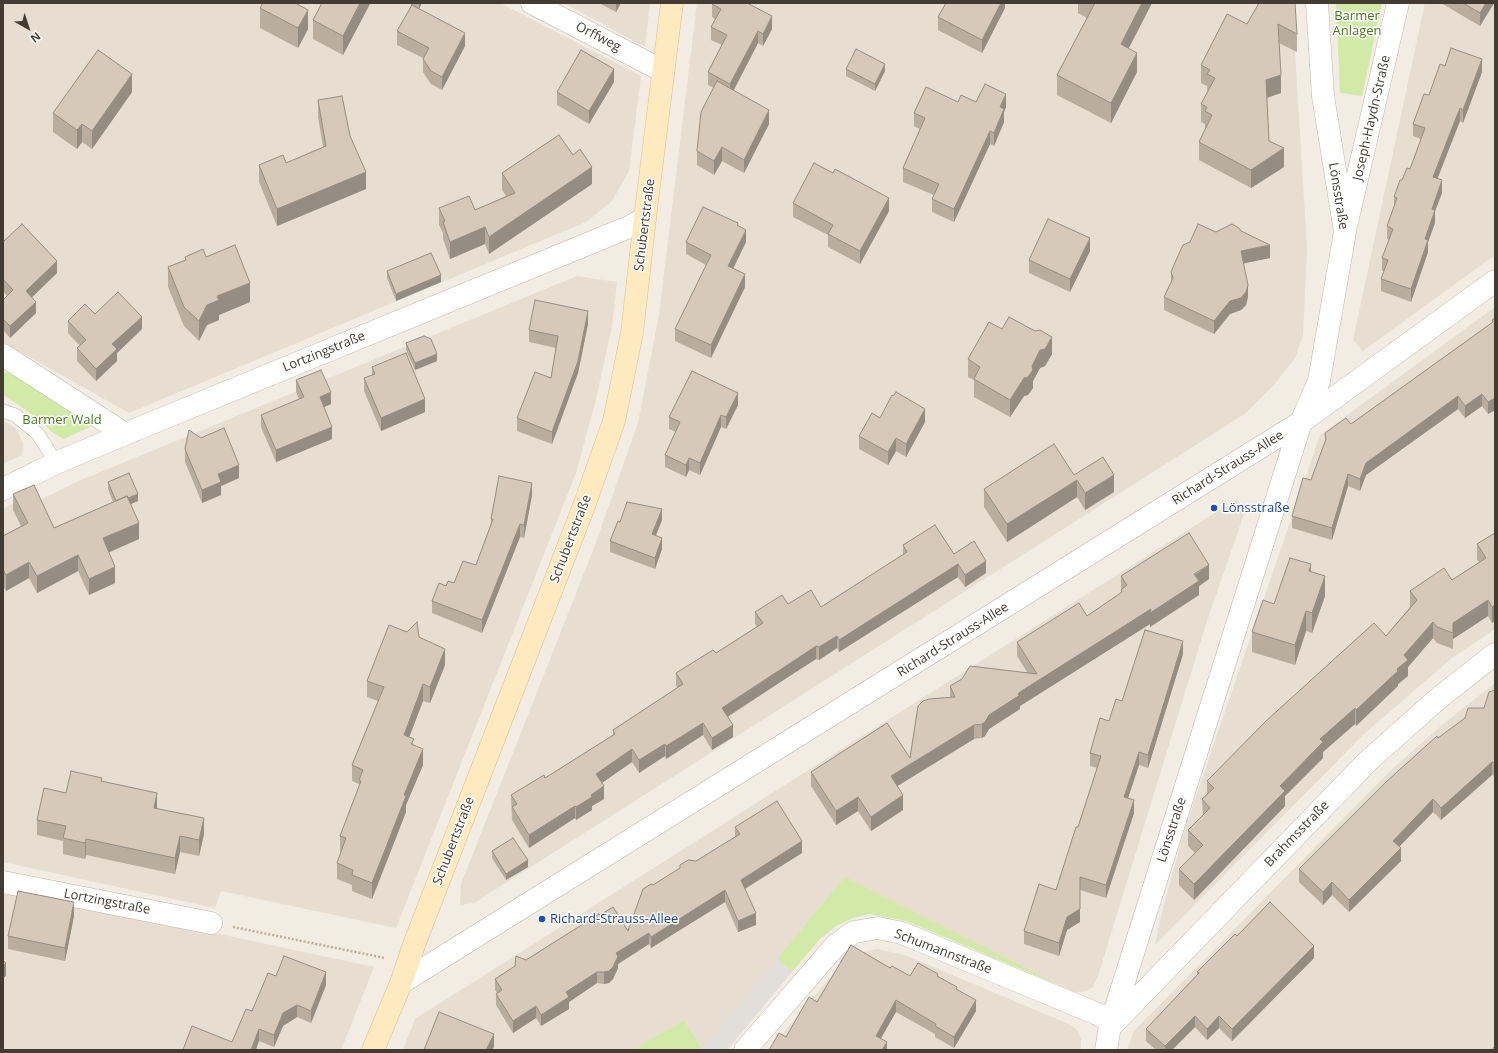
<!DOCTYPE html>
<html>
<head>
<meta charset="utf-8">
<style>
  body { margin:0 }
  #map { position:relative; width:1498px; height:1053px; overflow:hidden; background:#f2ece2; font-family:"Open Sans",sans-serif }
  canvas { display:block }
  .frame { position:absolute; inset:0; border:4px solid #443c32; pointer-events:none }
  .north { position:absolute; left:8px; top:8px; width:40px; height:40px; -webkit-text-stroke:3px #fff; paint-order:stroke; rotate:141deg; font-size:11px; font-weight:700; line-height:16px; text-align:center; color:#443c32 }
  .north::after { content:''; display:block; margin:auto; width:14px; height:18px; background:#443c32; clip-path:polygon(50% 0,100% 100%,50% 72%,0 100%) }
</style>
</head>
<body>
<div id="map">
<canvas width="1498" height="1053"></canvas>
<div class="frame"></div>
<div class="north">N</div>
</div>
<script>
const c = document.querySelector('canvas').getContext('2d');
c.lineJoin = 'round';
function paint(path, color) {
  c.fillStyle = color;
  c.fill(path, 'evenodd');
}
function poly(rows) {
  const path = new Path2D();
  for (const r of rows) {
    path.moveTo(r[0], r[1]);
    for (let i = 2; i < r.length; i += 2) path.lineTo(r[i], r[i + 1]);
  }
  return path;
}
function strokePath(path, color, width, dash) {
  c.strokeStyle = color;
  c.lineWidth = width;
  c.lineCap = dash ? 'butt' : 'round';
  c.setLineDash(dash || []);
  c.stroke(path);
}
function label(font, color, halo, rows, align = 'center') {
  c.font = font + ' "Open Sans",sans-serif';
  c.lineWidth = 3;
  c.setLineDash([]);
  c.textBaseline = 'middle';
  c.strokeStyle = halo;
  c.fillStyle = color;
  for (const [text, x, y, turn = 0] of rows) {
    c.save();
    c.translate(x, y);
    c.rotate((+turn || 0) * Math.PI / 180);
    c.textAlign = isNaN(turn) ? turn : align;
    if (halo) c.strokeText(text, 0, 0);
    c.fillText(text, 0, 0);
    c.restore();
  }
}
paint(poly([
  [3,3,500,3,641,76,629,171,612,201,586,222,129,413,3,342],
  [564,3,650,3,645,47],
  [697,3,1292,3,1307,249,1303,335,1295,358,1274,385,1246,413,474,903,460,905,461,884,594,548,638,423,659,315],
  [1425,3,1495,3,1495,255,1363,351,1353,340],
  [577,276,617,282,612,326,596,399,576,473,396,928,221,891,215,908,3,862,3,509,32,493,36,502,81,480],
  [1495,307,1495,629,1452,658,1365,733,1155,945,1160,920,1184,831,1320,435],
  [3,420,16,429,23,443,22,455,3,464],
  [1237,499,1245,511,1206,624,1098,976,1093,987,1086,991,1081,992,1074,992,1066,988,845,878,702,1049,684,1020,633,1050,403,1050,415,1019],
  [1495,683,1495,1050,1127,1050,1134,1031,1390,771,1442,725],
  [8,889,374,967,341,1050,3,1050,3,894],
  [877,949,905,955,1071,1025,1078,1031,1081,1040,1081,1050,769,1050,849,955]
]), '#e7ddd0');
paint(poly([
  [1336,3,1382,3,1362,96,1340,93],
  [10,372,96,424,64,439,52,432,40,420,7,397,3,395,3,373],
  [845,877,1066,988,906,921,870,914,853,918,836,926,821,938,792,972,777,959],
  [684,1020,702,1049,701,1050,633,1050]
]), '#d1eaa7');
paint(poly([
  [777,959,792,972,727,1050,701,1050]
]), '#e2dfdb');
const lane = poly([
  [3,411,15,415,38,434,56,463]
]);
const street = poly([
  [532,3,663,71],
  [1347,222,1398,3],
  [3,355,125,434],
  [3,489,56,463,125,434,629,227,645,218],
  [3,882,211,923],
  [401,983,1301,422,1495,281],
  [1114,1023,1368,761,1440,697,1495,654],
  [745,1050,836,945,854,932,878,928,902,933,1112,1020],
  [1106,1050,1110,1026,1301,422,1319,381,1345,232,1323,96,1317,3]
]);
const secondary = poly([
  [373,1050,401,983,415,942,584,506,614,421,632,333,645,218,672,3]
]);
strokePath(lane, '#c1b6a7', 14);
strokePath(street, '#c1b6a7', 23);
strokePath(secondary, '#d9c090', 23);
strokePath(poly([
  [233,927,385,958]
]), '#c1ad95', 2.5, [2, 2]);
strokePath(lane, '#fff', 13);
strokePath(street, '#fff', 22);
strokePath(secondary, '#ffeabf', 22);
paint(poly([
  [370,3,343,55,313,39,313,20],
  [408,3,422,3,419,9,465,46,442,90,431,84,423,72,423,58,397,45,397,31,412,5],
  [599,3,621,3,616,12],
  [1005,3,1005,8,982,53,938,30,938,17],
  [1078,3,1152,3,1129,48,1137,72,1111,123,1057,95,1057,75,1087,18,1078,13],
  [1259,3,1297,34,1297,52,1279,43,1281,93,1267,98,1269,141,1284,167,1251,188,1199,160,1199,142,1205,130,1205,124,1201,122,1201,104,1207,92,1207,86,1201,83,1201,65,1247,24],
  [1441,3,1494,3,1480,26],
  [712,4,772,29,763,46,758,43,734,90,769,124,744,173,722,161,714,175,697,165,697,151,714,88,708,85,708,72,722,45,711,40,711,27,715,19,712,17],
  [260,8,308,29,298,48,260,28],
  [1445,66,1482,72,1463,123,1460,121,1437,179,1442,193,1435,211,1435,223,1428,242,1428,252,1411,302,1381,291,1381,279,1384,271,1382,271,1382,258,1389,240,1387,239,1387,226,1394,208,1394,197,1402,180,1410,169,1421,139,1413,136,1413,124],
  [846,69,885,71,875,91,846,76],
  [614,82,589,124,557,105,557,92],
  [132,92,92,149,82,142,77,149,53,132,53,113],
  [318,100,350,136,366,189,277,226,259,182,259,165,286,163,323,147,318,117],
  [958,102,976,102,1006,107,1004,112,1004,122,994,146,990,144,954,222,932,212,932,199,934,195,903,182,903,168,920,129,914,126,914,113],
  [502,173,592,184,489,254,485,244,450,259,443,239,443,233,439,225,439,208,475,210,506,196,502,190],
  [793,203,889,211,860,264,828,247,828,235,793,217],
  [738,225,746,242,733,269,745,287,711,358,675,341,675,329,706,265,686,254,686,242],
  [1241,231,1270,258,1243,263,1248,297,1246,305,1241,310,1230,314,1214,334,1164,310,1164,297,1171,283,1171,272,1216,232],
  [3,242,57,273,32,297,36,313,10,338,3,330,3,300,7,296,3,291],
  [1090,251,1070,292,1029,273,1029,260],
  [185,257,206,257,250,302,219,315,219,320,207,325,199,341,184,326,168,287,168,267,185,260],
  [387,271,441,282,396,301,387,278],
  [95,314,142,329,117,353,117,361,96,381,77,361,77,348,80,346,68,333,68,321],
  [1495,318,1495,410,1488,414,1482,406,1465,418,1458,409,1366,475,1360,491,1348,486,1332,540,1292,528,1292,516,1311,480,1325,442,1325,433,1351,424,1492,323,1492,320],
  [588,324,578,373,552,444,517,431,517,418,551,378,556,348,529,342,529,330],
  [1002,329,1052,354,1045,366,1040,368,1033,381,1033,388,1028,395,1024,396,1010,417,974,397,974,380,968,377,968,359],
  [406,343,437,361,415,370,406,350],
  [372,367,425,412,381,431,364,391,364,378,372,375],
  [296,380,331,404,324,407,332,439,276,462,261,427,261,415,299,399,296,392],
  [738,405,726,429,721,427,700,475,689,470,686,477,665,467,665,455,676,432,669,429,669,417],
  [880,418,925,422,906,457,896,451,888,465,859,449,859,436],
  [185,449,239,478,221,486,221,495,202,503,185,462],
  [1074,475,1114,492,1085,510,1077,497,1007,542,984,507,984,489],
  [108,482,138,501,131,504,139,539,109,552,115,583,89,595,78,571,37,593,29,578,6,591,3,586,3,536,21,526,13,510,13,494,54,528,113,502,108,489],
  [532,495,524,538,520,537,482,633,432,613,432,601,446,586,454,583,476,565,491,526,491,519],
  [662,520,656,535,662,549,655,569,610,552,610,541,620,522],
  [1495,533,1495,621,1492,623,1488,616,1453,639,1453,649,1437,643,1433,638,1408,667,1408,676,1398,684,1398,686,1356,726,1355,724,1323,752,1323,758,1285,796,1285,806,1194,900,1179,885,1179,869,1195,853,1188,846,1188,830,1203,816,1202,799,1207,795,1207,781,1386,636,1410,607,1410,591,1452,580,1479,562,1477,560,1477,544],
  [903,545,954,554,986,573,965,587,958,577,839,652,837,648,819,660,816,659,792,674,728,717,733,737,712,750,703,735,666,759,665,756,639,773,632,762,602,783,604,799,592,806,592,810,576,820,575,818,529,848,512,820,511,795,545,778,613,735,613,730,678,688,676,686,676,673,716,653,757,627,755,624,755,612,788,604,821,607,903,555],
  [1311,572,1325,596,1312,633,1306,631,1295,665,1252,652,1252,632,1274,604],
  [1121,576,1209,579,1199,586,1199,595,1150,627,1150,624,1020,706,1020,709,989,729,985,736,982,738,974,739,897,786,903,810,871,831,858,811,836,825,811,786,811,772,910,758,950,698,950,686,1027,672,1017,656,1017,642,1087,616,1121,593],
  [419,637,445,665,430,703,423,701,409,737,414,745,423,765,406,805,406,812,372,899,352,891,352,885,337,879,337,863,341,852,340,852,340,836,359,786,359,784,352,781,352,765,378,701,367,697,367,681],
  [1183,654,1148,768,1139,765,1128,798,1134,813,1106,898,1080,890,1080,922,1067,930,1059,956,1024,944,1024,931,1056,890,1078,827,1097,768,1090,766,1090,753,1122,701],
  [1495,690,1495,776,1492,775,1441,820,1433,812,1399,847,1401,861,1349,912,1332,895,1323,905,1299,882,1299,869,1438,738,1484,708],
  [102,782,157,808,204,834,199,856,180,852,175,874,86,855,85,859,63,854,63,841,37,835,37,820,66,793],
  [735,827,802,853,745,889,756,925,738,932,725,902,651,948,649,944,618,964,618,968,613,979,609,983,604,984,597,983,569,1002,569,1009,541,1026,536,1018,513,1033,496,1005,496,994,497,993,495,990,495,979,600,915,628,931,653,885,696,861,735,837],
  [492,851,528,867,506,880,492,858],
  [74,916,65,961,8,949,8,936],
  [1237,936,1314,958,1232,1041,1219,1028,1207,1040,1195,1027,1172,1050,1156,1050,1146,1041,1146,1029,1197,975,1197,972],
  [890,968,910,976,938,976,957,989,976,1011,954,1048,935,1037,935,1034,896,1012,880,1038,887,1050,786,1037,817,1002],
  [276,976,326,985,311,1023,297,1017,283,1026,274,1047,259,1041,232,1042]
]), '#b9ada0');
paint(poly([
  [360,3,370,3,370,4,343,55,343,36],
  [419,3,422,3,419,9],
  [616,3,621,3,616,12],
  [1001,3,1005,3,1005,8,982,53,982,40],
  [1142,3,1152,3,1121,63,1121,44],
  [1486,3,1494,3,1480,26,1480,13],
  [308,10,308,29,298,48,298,28],
  [772,16,772,29,763,46,763,34],
  [758,31,758,43,730,97,730,84],
  [465,33,465,46,442,90,442,77],
  [1137,53,1137,72,1111,123,1111,103],
  [1482,59,1482,72,1463,123,1463,110],
  [885,64,885,71,875,91,875,84],
  [614,69,614,82,589,124,589,111],
  [132,74,132,92,92,149,92,131],
  [1281,75,1281,93,1266,98,1266,80],
  [1006,94,1006,107,1004,112,1004,122,994,146,994,133,1000,107],
  [1460,108,1460,121,1433,190,1433,177],
  [769,110,769,124,744,173,744,160],
  [82,124,82,142,77,149,77,130],
  [990,131,990,144,954,222,954,209],
  [722,147,722,161,714,175,714,161],
  [1284,148,1284,167,1251,188,1251,170],
  [592,167,592,184,489,254,489,237],
  [366,172,366,189,277,226,277,209],
  [1442,180,1442,193,1435,211,1435,223,1428,242,1428,252,1411,302,1411,289,1425,239,1432,209],
  [889,198,889,211,860,264,860,251],
  [485,227,485,244,450,259,450,242],
  [746,230,746,242,728,279,728,266],
  [1090,238,1090,251,1070,292,1070,279],
  [1270,245,1270,258,1241,264,1241,251],
  [57,261,57,273,26,303,26,291],
  [745,274,745,287,711,358,711,345],
  [441,275,441,282,396,301,396,294],
  [250,283,250,302,219,315,219,320,207,325,199,341,199,321,207,305,217,296],
  [1248,285,1248,297,1246,305,1241,310,1230,314,1214,334,1214,321,1230,301],
  [36,302,36,313,10,338,10,326],
  [588,311,588,324,578,373,552,444,552,432],
  [142,317,142,329,117,353,117,361,96,381,96,369,112,344],
  [1052,337,1052,354,1045,366,1040,368,1033,381,1033,388,1028,395,1024,396,1010,417,1010,400,1032,366,1040,350],
  [437,354,437,361,415,370,415,363],
  [331,392,331,404,320,409,320,397],
  [738,393,738,405,726,429,726,417],
  [1482,394,1482,406,1465,418,1465,406],
  [1458,396,1458,409,1366,475,1360,491,1360,479,1366,463],
  [1495,398,1495,410,1488,414,1488,402],
  [425,399,425,412,381,431,381,418],
  [925,409,925,422,906,457,906,444],
  [721,415,721,427,700,475,700,463],
  [332,427,332,439,276,462,276,450],
  [896,438,896,451,888,465,888,452],
  [689,458,689,470,686,477,686,465],
  [239,465,239,478,221,486,221,495,202,503,202,490,218,474],
  [1348,474,1348,486,1332,540,1332,528],
  [1114,475,1114,492,1085,510,1085,493],
  [1077,480,1077,497,1007,542,1007,524],
  [532,483,532,495,524,538,524,525],
  [138,494,138,501,117,510,117,503],
  [662,509,662,520,652,545,652,534],
  [139,523,139,539,103,555,103,538],
  [520,524,520,537,482,633,482,620],
  [662,538,662,549,655,569,655,558],
  [78,555,78,571,37,593,37,576],
  [986,561,986,573,965,587,965,575],
  [29,562,29,578,6,591,6,575],
  [958,564,958,577,839,652,839,640],
  [1311,564,1311,584,1309,571],
  [1209,565,1209,579,1199,586,1199,595,1150,627,1150,624,1020,706,1020,709,989,729,985,736,982,738,982,724,989,715,1018,694,1020,692],
  [115,567,115,583,89,595,89,579],
  [1325,576,1325,596,1312,633,1312,613],
  [1488,600,1488,616,1453,639,1453,649,1453,623],
  [1495,605,1495,621,1492,623,1492,607],
  [1306,611,1306,631,1295,665,1295,645],
  [1433,622,1433,638,1408,667,1408,676,1398,684,1398,686,1356,726,1356,710,1397,669,1404,655],
  [837,636,837,648,819,660,819,647],
  [1183,641,1183,654,1148,768,1148,755],
  [816,646,816,659,722,720,722,708],
  [445,649,445,665,430,703,430,687],
  [423,684,423,701,404,751,404,735],
  [1355,708,1355,724,1323,752,1323,758,1285,796,1285,806,1194,900,1194,884,1320,739],
  [703,723,703,735,666,759,666,746],
  [733,725,733,737,712,750,712,738],
  [974,725,974,739,891,790,891,776],
  [665,744,665,756,639,773,639,760],
  [4,745,4,758,3,762,3,749],
  [423,749,423,765,406,805,406,812,372,899,372,883,404,795],
  [632,749,632,762,596,787,596,774],
  [1139,752,1139,765,1124,810,1124,797],
  [1492,762,1492,775,1441,820,1441,808],
  [604,786,604,799,592,806,592,810,576,820,576,807,591,795],
  [157,793,157,809,154,808],
  [903,795,903,810,871,831,871,817],
  [858,797,858,811,836,825,836,811],
  [1433,799,1433,812,1393,853,1393,841],
  [1134,800,1134,813,1106,898,1106,885],
  [575,806,575,818,529,848,529,835],
  [204,818,204,834,199,856,199,840],
  [180,836,180,852,175,874,175,858],
  [86,839,86,855,85,859,85,843],
  [802,841,802,853,741,891,741,880],
  [1401,848,1401,861,1349,912,1349,900],
  [528,860,528,867,506,880,506,874],
  [1080,877,1080,922,1067,930,1059,956,1059,943],
  [1332,882,1332,895,1323,905,1323,892],
  [725,890,725,902,651,948,651,937],
  [74,902,74,916,65,961,65,948],
  [756,913,756,925,738,932,738,921],
  [649,933,649,944,618,964,618,968,613,979,609,983,604,984,604,972,616,953],
  [1314,946,1314,958,1232,1041,1232,1029],
  [6,963,6,976,3,978,3,966],
  [326,972,326,985,311,1023,311,1011],
  [597,972,597,983,569,1002,569,1009,541,1026,541,1015,566,992],
  [896,1000,896,1012,876,1047,876,1036],
  [976,1000,976,1011,954,1048,954,1037],
  [297,1005,297,1017,283,1026,274,1047,274,1035,283,1013],
  [536,1006,536,1018,513,1033,513,1021],
  [1195,1016,1195,1027,1172,1050,1165,1050,1165,1046],
  [1219,1016,1219,1028,1207,1040,1207,1029],
  [259,1029,259,1041,256,1050,251,1050],
  [494,1034,494,1047,492,1050,486,1050],
  [887,1042,887,1050,882,1050]
]), '#968d82');
const building = poly([
  [263,3,295,3,308,10,298,28,260,8,263,3],
  [322,3,360,3,343,36,313,20,322,3],
  [713,3,747,3,772,16,763,34,758,31,730,84,708,72,727,35,711,27,721,9,712,4,713,3],
  [946,3,1001,3,982,40,938,17,946,3],
  [1095,3,1142,3,1121,44,1137,53,1111,103,1057,75,1095,3],
  [1259,3,1295,3,1297,34,1278,24,1281,75,1266,80,1269,141,1284,148,1251,170,1199,142,1212,115,1205,111,1207,107,1201,104,1215,78,1207,74,1210,70,1201,65,1227,14,1247,24,1259,3],
  [1463,3,1486,3,1480,13,1463,3],
  [412,5,465,33,442,77,431,71,423,59,429,48,397,31,412,5],
  [1451,48,1482,59,1463,110,1460,108,1433,177,1442,180,1432,209,1435,210,1425,239,1428,240,1411,289,1381,279,1388,260,1382,258,1393,229,1387,226,1397,198,1394,197,1400,180,1402,180,1407,168,1410,169,1425,128,1413,124,1424,94,1429,95,1440,64,1445,66,1451,48],
  [856,49,885,64,875,84,846,69,856,49],
  [98,50,132,74,92,131,82,124,77,130,53,113,98,50],
  [581,50,614,69,589,111,557,92,581,50],
  [717,81,769,110,744,160,722,147,714,161,697,151,701,112,717,81],
  [985,84,1006,94,1000,107,1004,109,994,133,990,131,954,209,932,199,939,184,903,168,925,118,914,113,926,87,958,102,961,95,976,102,985,84],
  [342,96,350,136,366,172,277,209,259,165,283,155,286,163,326,146,318,100,342,96],
  [559,135,573,155,580,149,592,167,489,237,485,227,450,242,443,222,445,221,439,208,469,196,475,210,515,193,502,173,559,135],
  [814,163,833,173,835,169,889,198,860,251,828,234,833,225,793,203,814,163],
  [703,207,738,223,737,225,746,230,728,266,745,274,711,345,675,329,711,255,686,242,703,207],
  [1048,219,1090,238,1070,279,1029,260,1048,219],
  [22,224,57,261,26,291,36,302,10,326,3,319,3,300,13,290,3,279,3,242,22,224],
  [1198,224,1216,232,1232,224,1239,228,1241,231,1270,245,1241,251,1248,285,1246,292,1241,298,1230,301,1214,321,1164,297,1173,278,1171,272,1177,258,1183,245,1190,242,1198,224],
  [235,245,250,283,217,296,219,300,207,305,199,321,184,307,168,267,186,260,185,257,203,249,206,257,235,245],
  [431,253,441,275,396,294,387,271,431,253],
  [118,292,142,317,112,344,117,349,96,369,77,348,86,340,68,321,85,304,95,314,118,292],
  [535,300,588,311,578,361,552,432,517,418,535,372,551,378,558,336,529,330,535,300],
  [1009,317,1035,331,1040,330,1052,337,1045,349,1040,350,1032,366,1033,370,1028,377,1024,378,1010,400,974,379,980,367,968,359,989,322,1002,329,1009,317],
  [1495,318,1495,398,1488,402,1482,394,1465,406,1458,396,1366,463,1360,479,1348,474,1332,528,1292,516,1303,478,1311,480,1326,439,1325,433,1346,418,1351,424,1493,322,1492,320,1495,318],
  [424,336,431,339,437,354,415,363,406,343,424,336],
  [406,353,425,399,381,418,364,378,375,374,372,367,406,353],
  [321,370,331,392,320,397,332,427,276,450,261,415,304,397,296,380,321,370],
  [692,371,738,393,726,417,721,415,700,463,689,458,686,465,665,455,680,422,669,417,692,371],
  [896,392,925,409,906,444,896,438,888,452,859,436,872,413,880,418,892,395,893,396,896,392],
  [224,428,239,465,218,474,221,482,202,490,185,449,189,430,201,438,224,428],
  [1054,444,1074,475,1103,457,1114,475,1085,493,1077,480,1007,524,984,489,1054,444],
  [129,473,138,494,128,498,127,496,116,501,108,482,129,473],
  [499,476,532,483,524,525,520,524,482,620,432,601,439,583,446,586,448,581,454,583,463,561,476,565,493,519,491,519,499,476],
  [34,485,54,528,127,496,139,523,103,538,115,567,89,579,78,555,37,576,29,562,6,575,3,570,3,536,28,523,13,494,34,485],
  [627,502,662,509,652,534,662,538,655,558,610,541,618,521,620,522,627,502],
  [935,525,954,554,974,541,986,561,965,575,958,564,839,640,837,636,819,647,816,646,792,662,722,708,733,725,712,738,703,723,666,746,665,744,639,760,632,749,596,774,604,786,591,795,592,797,576,807,575,806,529,835,512,807,517,804,511,795,544,775,545,778,615,734,613,730,683,684,676,673,713,650,716,653,763,623,755,612,782,595,788,604,811,590,821,607,907,552,903,545,935,525],
  [1189,533,1209,565,1194,574,1199,581,1150,613,1151,609,1020,692,1018,694,1020,695,989,715,985,722,982,724,974,725,891,776,903,795,871,817,858,797,836,811,811,772,887,723,910,758,918,706,923,701,929,699,955,697,950,686,962,679,970,666,1037,674,1017,642,1079,603,1087,616,1122,592,1121,590,1127,585,1121,576,1189,533],
  [1495,533,1495,605,1492,607,1488,600,1453,623,1453,633,1437,627,1433,622,1404,655,1408,660,1397,669,1398,671,1356,710,1355,708,1320,739,1323,742,1280,786,1285,791,1194,884,1179,869,1203,845,1188,830,1210,808,1202,799,1214,788,1207,781,1266,721,1374,623,1386,636,1417,600,1410,591,1444,568,1452,580,1486,558,1477,544,1495,533],
  [1290,558,1311,564,1309,571,1325,576,1312,613,1306,611,1295,645,1252,632,1263,600,1274,604,1290,558],
  [417,622,419,637,445,649,430,687,423,684,404,735,414,739,411,744,423,749,404,795,406,796,372,883,352,875,353,870,337,863,346,838,340,836,356,794,361,781,359,780,363,770,352,765,384,687,367,681,389,625,407,632,417,622],
  [1145,630,1183,641,1148,755,1139,752,1124,797,1134,800,1106,885,1080,877,1080,909,1067,917,1059,943,1024,931,1039,884,1056,890,1076,827,1078,827,1101,756,1090,753,1100,718,1109,721,1116,699,1122,701,1145,630],
  [1495,690,1495,763,1492,762,1441,808,1433,799,1393,841,1401,848,1349,900,1332,882,1323,892,1299,869,1386,782,1437,736,1438,738,1465,718,1468,708,1484,708,1489,692,1495,690],
  [71,771,102,778,101,781,157,793,154,808,204,818,199,840,180,836,175,858,86,839,85,843,63,838,66,826,37,820,44,788,66,793,71,771],
  [777,801,802,841,741,880,756,913,738,921,725,890,651,937,649,933,616,953,618,956,613,967,609,971,604,972,597,972,566,992,569,997,541,1015,536,1006,513,1021,496,994,502,990,495,979,515,966,516,956,526,960,599,914,600,915,613,907,628,931,643,889,651,884,653,885,680,868,680,865,688,860,696,861,740,834,735,827,777,801],
  [513,838,528,860,506,874,492,851,513,838],
  [18,891,74,902,65,948,8,936,18,891],
  [1270,902,1314,946,1232,1029,1219,1016,1207,1029,1195,1016,1165,1046,1146,1029,1199,973,1197,972,1235,934,1237,936,1270,902],
  [851,945,890,968,892,966,910,976,918,963,938,974,937,976,957,987,956,989,976,1000,954,1037,935,1026,936,1024,896,1000,876,1036,887,1042,882,1050,769,1050,779,1033,786,1037,809,997,817,1002,851,945],
  [284,956,326,972,311,1011,297,1005,283,1013,274,1035,259,1029,251,1050,183,1050,192,1026,232,1042,246,1009,252,1011,268,973,276,976,284,956],
  [3,961,6,963,3,966,3,961],
  [439,1012,494,1034,486,1050,424,1050,439,1012],
  [1495,1046,1495,1050,1492,1050,1495,1046]
]);
paint(building, '#d7c9ba');
strokePath(building, '#968d82', 1);
for (const [x, y, r, color] of [
  [1214,508,4,"#1a4fb4"],
  [542,919,4,"#1a4fb4"]
]) {
  const dot = new Path2D();
  dot.arc(x, y, r, 0, 2 * Math.PI);
  c.fillStyle = color;
  c.fill(dot);
  strokePath(dot, '#fff', 1.5);
}
label('13px', '#4a7823', '#fff', [
  ["Barmer",1357,16],
  ["Anlagen",1357,31],
  ["Barmer Wald",62,420]
]);
label('13px', '#443c32', '#fff', [
  ["Orffweg",598,37,27],
  ["Joseph-Haydn-Straße",1372,118,-77],
  ["Lönsstraße",1338,196,81],
  ["Schubertstraße",645,225,-83],
  ["Lortzingstraße",324,352,-22],
  ["Richard-Strauss-Allee",1228,468,-32],
  ["Schubertstraße",571,539,-69],
  ["Richard-Strauss-Allee",953,640,-32],
  ["Lönsstraße",1172,830,-72],
  ["Brahmsstraße",1297,834,-46],
  ["Schubertstraße",454,841,-69],
  ["Lortzingstraße",107,902,11],
  ["Schumannstraße",943,952,21]
]);
label('13px', '#164399', '#fff', [
  ["Lönsstraße",1222,508],
  ["Richard-Strauss-Allee",550,919]
], 'left');
</script>
</body>
</html>
